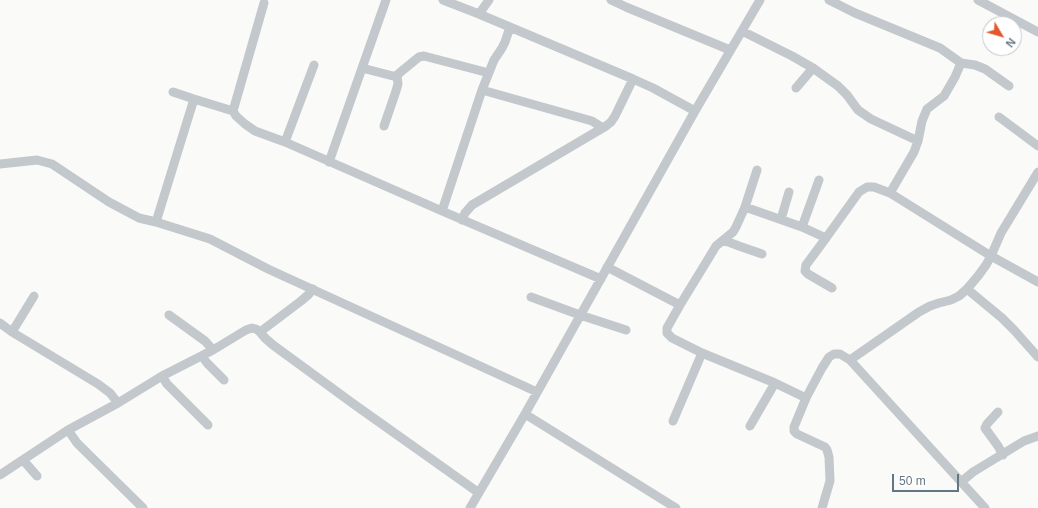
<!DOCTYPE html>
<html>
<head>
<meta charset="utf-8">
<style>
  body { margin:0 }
  #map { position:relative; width:1038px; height:508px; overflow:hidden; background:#fafaf8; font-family:Arial,sans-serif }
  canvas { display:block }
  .north { position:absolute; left:982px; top:16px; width:40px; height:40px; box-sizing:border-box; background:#fff; border:1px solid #c1c8cd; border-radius:50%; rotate:128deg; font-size:11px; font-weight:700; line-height:16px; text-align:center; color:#657683 }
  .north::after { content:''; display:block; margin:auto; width:14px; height:18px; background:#e4572e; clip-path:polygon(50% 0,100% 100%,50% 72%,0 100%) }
  .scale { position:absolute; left:892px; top:474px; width:67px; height:18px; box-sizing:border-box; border:2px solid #657683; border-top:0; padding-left:5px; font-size:12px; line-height:14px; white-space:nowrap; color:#657683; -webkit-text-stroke:3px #fff; paint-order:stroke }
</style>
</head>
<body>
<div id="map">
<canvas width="1038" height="508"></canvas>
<div class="north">N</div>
<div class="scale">50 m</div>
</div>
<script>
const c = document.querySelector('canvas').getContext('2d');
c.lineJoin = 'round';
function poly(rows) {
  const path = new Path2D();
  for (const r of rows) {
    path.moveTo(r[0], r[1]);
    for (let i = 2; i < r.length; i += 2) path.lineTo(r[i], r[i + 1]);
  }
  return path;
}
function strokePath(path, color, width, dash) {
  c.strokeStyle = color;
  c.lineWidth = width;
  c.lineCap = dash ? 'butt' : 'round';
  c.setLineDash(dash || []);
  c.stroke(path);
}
strokePath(poly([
  [443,0,479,14,633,79,653,88,695,111],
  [611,0,626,7,730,50],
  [829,0,855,13,940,48,961,63,955,77,944,96,927,109,922,121,918,141,914,152,890,193],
  [978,0,1038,32],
  [479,14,489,0],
  [742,31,792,56,813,68,838,86,847,95,858,110,871,119,918,141],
  [961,63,975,65,985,69,1009,86],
  [362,68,393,76,397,75,414,61,419,57,424,56,489,73],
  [796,88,813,68],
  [482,90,592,121,603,128],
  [173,92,194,99],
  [233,111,264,3],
  [999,117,1038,146],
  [384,126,396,91,398,84,397,75],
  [285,142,314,65],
  [329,162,386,0],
  [0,164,37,160,52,164,109,202,139,218,156,222,210,239,268,269,537,392],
  [745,207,757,170],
  [442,211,482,90,494,60,502,48,505,42,510,27],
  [781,219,789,192],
  [462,220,465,213,472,205,606,126,611,122,615,116,633,79],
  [156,222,194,99,233,111,236,116,245,124,255,131,285,142,442,211,601,279],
  [802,227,819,180],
  [826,238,806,265,805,271,808,274,832,288],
  [723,240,739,246,762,254],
  [607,267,680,305],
  [967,289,1002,318,1014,330,1038,357],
  [531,297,580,315,626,330],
  [169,315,205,341,213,350],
  [0,323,12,332,98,384,110,393,118,403],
  [12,332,34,296],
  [260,332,265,338,273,345,355,405,479,493],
  [202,356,207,363,224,380],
  [850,360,985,508],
  [162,376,167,384,208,425],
  [806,398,775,383,702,353,672,338,667,333,667,328,680,305,713,251,716,246,733,232,736,227,745,207,802,227,826,238,859,192,867,187,874,187,890,193,991,256,1038,282],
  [998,412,987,424,985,428,998,446,1003,455],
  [525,414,676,508],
  [673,421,702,353],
  [750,426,775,383],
  [68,430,77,443,143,508],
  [23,460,37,476],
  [0,475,68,430,118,403,162,376,213,350,246,330,252,328,256,329,260,332,301,301,308,295,313,289],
  [961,482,973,472,1024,441,1038,436],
  [470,508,525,414,695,111,760,0],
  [822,508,830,481,829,457,827,450,825,447,797,434,794,431,794,427,806,398,822,368,829,357,834,354,840,354,850,360,919,312,930,306,939,303,951,300,959,296,967,289,978,276,986,265,991,256,1001,233,1038,172]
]), '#c3c8cc', 9);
</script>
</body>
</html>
